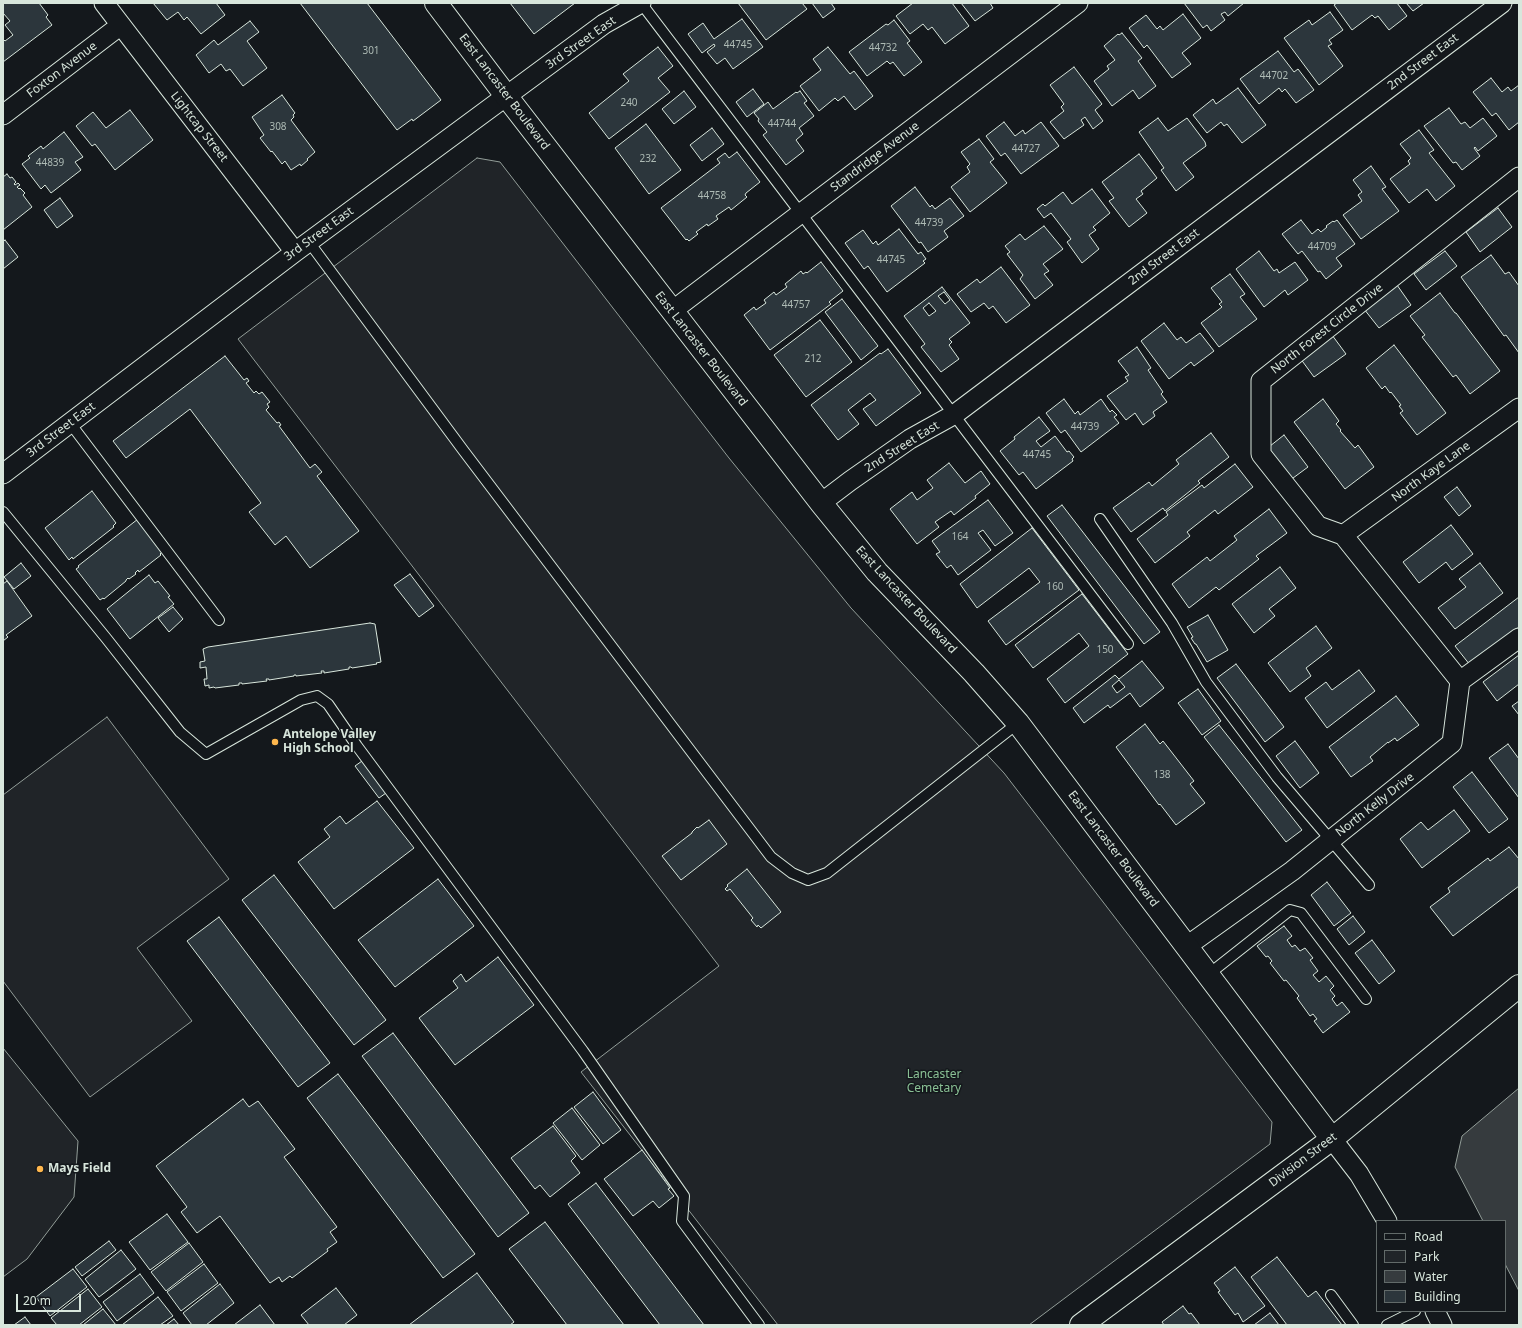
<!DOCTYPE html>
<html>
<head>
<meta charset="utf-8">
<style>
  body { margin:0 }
  #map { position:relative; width:1522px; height:1328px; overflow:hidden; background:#14181c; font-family:"Noto Sans",sans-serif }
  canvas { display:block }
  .frame { position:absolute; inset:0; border:4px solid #d8e6dc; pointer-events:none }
  .legend { position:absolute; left:1376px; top:1220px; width:130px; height:92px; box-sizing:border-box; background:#14181c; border:1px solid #626a69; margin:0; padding:5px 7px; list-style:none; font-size:12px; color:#d8e6dc }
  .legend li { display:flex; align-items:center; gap:8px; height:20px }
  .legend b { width:20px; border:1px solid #626a69 }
  .scale { position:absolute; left:16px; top:1294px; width:65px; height:18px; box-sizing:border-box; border:2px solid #d8e6dc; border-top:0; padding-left:5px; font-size:12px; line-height:14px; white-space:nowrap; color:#d8e6dc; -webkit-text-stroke:3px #14181c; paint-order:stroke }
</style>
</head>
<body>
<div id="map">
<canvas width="1522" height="1328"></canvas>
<div class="frame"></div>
<ul class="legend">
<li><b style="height:5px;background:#14181c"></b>Road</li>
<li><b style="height:11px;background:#202428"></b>Park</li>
<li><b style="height:11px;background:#363b3e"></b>Water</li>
<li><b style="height:11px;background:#2c363c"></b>Building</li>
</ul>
<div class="scale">20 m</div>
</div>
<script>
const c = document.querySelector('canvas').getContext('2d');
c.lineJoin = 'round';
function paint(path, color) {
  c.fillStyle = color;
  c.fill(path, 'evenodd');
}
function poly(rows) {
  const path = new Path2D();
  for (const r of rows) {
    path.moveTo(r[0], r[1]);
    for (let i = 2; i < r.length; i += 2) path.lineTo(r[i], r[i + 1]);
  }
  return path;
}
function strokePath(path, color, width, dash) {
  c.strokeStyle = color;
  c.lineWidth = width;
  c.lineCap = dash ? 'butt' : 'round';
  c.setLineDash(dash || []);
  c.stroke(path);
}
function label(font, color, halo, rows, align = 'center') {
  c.font = font + ' "Noto Sans",sans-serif';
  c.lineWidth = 3;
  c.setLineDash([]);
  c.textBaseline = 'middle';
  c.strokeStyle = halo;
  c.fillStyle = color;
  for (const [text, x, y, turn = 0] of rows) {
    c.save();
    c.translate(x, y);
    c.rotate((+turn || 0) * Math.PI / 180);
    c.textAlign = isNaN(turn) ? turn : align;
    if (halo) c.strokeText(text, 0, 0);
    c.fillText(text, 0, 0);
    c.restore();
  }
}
const green = poly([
  [477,158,500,162,729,458,851,608,1004,773,1272,1122,1270,1144,1029,1325,778,1325,581,1072,719,966,238,339,477,158],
  [107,717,229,879,137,948,192,1021,90,1097,3,981,3,795,107,717],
  [3,1048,78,1141,74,1197,27,1259,3,1277,3,1048]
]);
paint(green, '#202428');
strokePath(green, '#939e99', 1);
const water = poly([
  [1519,1088,1519,1291,1505,1264,1505,1221,1483,1221,1455,1167,1462,1136,1519,1088]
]);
paint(water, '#363b3e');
strokePath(water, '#939e99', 1);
const building = poly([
  [5,3,39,3,48,15,46,17,52,25,3,62,3,39,5,41,13,35,5,25,10,21,3,13,3,5,5,3],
  [153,3,216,3,225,15,201,34,187,17,184,20,178,12,167,20,153,3],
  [300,3,367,3,441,100,413,121,412,119,397,130,300,3],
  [510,3,575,3,534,34,510,3],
  [738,3,802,3,807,9,766,40,738,3],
  [812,3,831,3,835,9,823,18,812,3],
  [913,3,952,3,969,26,945,44,932,27,928,30,923,24,910,34,896,16,913,3],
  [961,3,990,3,993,8,975,21,961,3],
  [1184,3,1244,3,1228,16,1225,12,1221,14,1225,20,1211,31,1207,25,1203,28,1184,3],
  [1337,3,1397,3,1407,16,1389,30,1378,16,1375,18,1372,15,1352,30,1334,5,1337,3],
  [1406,3,1424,3,1413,11,1406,3],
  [1330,12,1343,30,1329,40,1332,44,1328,46,1343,66,1319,85,1284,38,1309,20,1312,25,1330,12],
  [1183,14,1201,38,1182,53,1191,64,1172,78,1147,45,1144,48,1129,28,1146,15,1157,29,1160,26,1163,30,1183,14],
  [742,19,763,47,733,69,725,58,717,64,707,52,715,46,714,44,702,53,688,34,703,23,714,39,742,19],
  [894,20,910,41,907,43,922,62,904,76,893,62,890,64,887,61,867,76,849,52,886,24,888,25,894,20],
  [250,21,259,32,247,41,267,68,243,86,230,69,226,71,221,64,209,73,196,55,214,40,218,45,250,21],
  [1122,33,1142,58,1138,61,1156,86,1139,99,1133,90,1112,106,1094,81,1109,69,1107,66,1115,60,1104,46,1118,34,1119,35,1122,33],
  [658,47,673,66,658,78,670,92,609,139,589,113,629,81,623,74,658,47],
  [828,47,850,74,854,71,873,96,855,110,844,96,838,101,835,98,819,111,800,86,821,70,813,59,828,47],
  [1278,51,1294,72,1298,69,1314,90,1296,103,1285,89,1282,92,1279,88,1259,104,1240,79,1278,51],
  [1074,67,1102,104,1095,110,1103,121,1093,129,1085,117,1081,120,1084,125,1064,139,1050,122,1064,111,1061,107,1064,104,1050,85,1074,67],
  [1491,78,1502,92,1508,87,1511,91,1519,85,1519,122,1509,130,1496,113,1492,116,1473,92,1491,78],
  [1238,88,1266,125,1242,143,1227,124,1224,126,1221,122,1207,133,1193,115,1213,99,1216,104,1238,88],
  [753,89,764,104,747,117,736,102,753,89],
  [684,91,696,107,674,124,662,109,684,91],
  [800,91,807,101,804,103,814,116,799,128,803,134,796,140,804,151,786,165,763,135,767,132,758,121,759,119,754,113,768,102,773,109,796,92,797,93,800,91],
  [282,95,295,113,293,115,294,117,291,120,315,152,307,159,308,160,301,166,300,164,291,170,285,161,282,164,272,151,271,152,260,138,264,135,252,117,282,95],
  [1449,108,1461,124,1465,122,1470,128,1483,118,1497,136,1478,151,1475,147,1474,148,1480,156,1462,170,1456,162,1453,163,1424,126,1449,108],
  [130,110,153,140,115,170,95,144,92,146,76,126,93,112,106,128,130,110],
  [1158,118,1168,131,1187,118,1205,142,1206,146,1183,163,1194,177,1176,191,1161,170,1164,168,1139,132,1158,118],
  [1004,122,1015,136,1023,130,1025,134,1041,122,1059,146,1021,174,1005,153,1001,156,986,136,1004,122],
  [646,124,681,170,649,194,615,148,646,124],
  [712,128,724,144,702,161,690,145,712,128],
  [1419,130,1434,150,1429,153,1455,186,1436,201,1427,189,1409,203,1390,179,1410,164,1408,161,1411,158,1400,144,1419,130],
  [64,132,83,157,75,162,81,170,51,193,45,185,41,189,22,164,30,158,28,156,41,146,43,149,64,132],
  [979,139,994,159,990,162,1007,183,970,212,951,187,970,172,967,167,970,164,961,152,979,139],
  [737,152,760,182,746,193,745,195,747,197,731,210,729,207,716,216,718,219,708,226,707,224,696,232,698,234,689,241,687,239,686,240,661,208,720,163,717,159,725,153,729,158,737,152],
  [1139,154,1157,178,1141,191,1143,194,1136,199,1147,213,1129,227,1109,201,1114,198,1102,182,1139,154],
  [1371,166,1386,187,1382,189,1399,211,1361,239,1343,215,1362,201,1358,195,1362,192,1353,180,1371,166],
  [7,174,10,178,12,177,16,182,14,184,15,185,18,183,20,185,17,187,19,189,20,188,25,193,23,195,32,207,3,230,3,177,7,174],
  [915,187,930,207,932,205,935,209,950,198,964,216,944,231,948,237,928,252,921,242,919,243,891,206,915,187],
  [1092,189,1110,213,1093,227,1096,230,1089,235,1099,249,1082,263,1067,242,1071,239,1051,213,1044,218,1037,209,1043,204,1045,206,1063,192,1072,204,1092,189],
  [60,198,73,216,57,228,44,210,60,198],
  [1498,208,1512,227,1480,252,1466,232,1498,208],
  [1301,220,1312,234,1318,229,1321,232,1327,227,1326,226,1333,221,1334,222,1337,220,1355,244,1336,258,1342,266,1326,279,1320,271,1318,272,1302,251,1298,254,1282,234,1301,220],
  [1044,226,1063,249,1043,264,1049,271,1044,274,1053,285,1035,299,1020,279,1023,275,1007,254,1010,252,1005,246,1020,234,1025,240,1044,226],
  [899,229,918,254,921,252,926,259,923,261,925,263,887,292,868,266,864,269,845,243,863,230,873,244,876,241,878,245,899,229],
  [5,240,18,257,3,269,3,242,5,240],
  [1259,251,1274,271,1277,269,1279,273,1295,262,1308,280,1288,295,1285,290,1264,307,1236,269,1259,251],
  [1445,251,1457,266,1426,290,1414,274,1445,251],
  [1491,255,1505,274,1509,272,1519,286,1519,353,1506,335,1504,336,1461,277,1491,255],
  [821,262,843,291,829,302,831,304,770,350,744,315,754,307,756,310,766,303,764,300,774,292,776,295,787,287,785,284,801,271,803,274,806,272,807,273,821,262],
  [1001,267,1030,305,1006,323,993,306,989,309,984,303,971,312,957,294,977,279,980,283,1001,267],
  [1230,274,1245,294,1240,297,1257,319,1219,347,1201,323,1222,307,1219,304,1222,302,1211,288,1230,274],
  [1397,285,1411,305,1379,328,1364,309,1397,285],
  [942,287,970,323,949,339,952,342,949,345,959,359,941,372,921,347,925,344,904,316,942,287],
  [944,292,950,300,945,304,938,296,944,292],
  [929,303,936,311,929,316,923,308,929,303],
  [1440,293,1455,313,1456,313,1500,371,1470,394,1456,375,1453,377,1422,337,1425,335,1410,316,1440,293],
  [842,299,878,346,861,360,825,312,842,299],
  [820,320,852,362,806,397,774,355,820,320],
  [1164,323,1177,340,1181,337,1186,343,1200,333,1214,351,1194,366,1191,362,1169,379,1141,341,1164,323],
  [1332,335,1346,354,1314,377,1300,358,1332,335],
  [1394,345,1446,413,1417,435,1400,413,1403,411,1399,406,1401,405,1391,392,1390,393,1385,386,1382,389,1366,368,1394,345],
  [1137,347,1151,368,1148,370,1163,392,1161,394,1167,402,1153,412,1155,416,1143,425,1135,413,1126,420,1107,396,1128,381,1125,377,1129,375,1118,361,1137,347],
  [888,349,921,393,876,426,863,409,876,400,870,393,848,410,859,424,838,440,811,405,880,353,881,354,888,349],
  [225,356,244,380,247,378,249,381,246,383,254,393,256,391,259,394,262,392,270,402,267,404,269,407,266,410,277,423,279,422,281,425,279,426,310,468,315,464,322,472,317,476,359,531,310,568,286,536,275,545,249,512,261,503,190,409,126,458,113,441,225,356],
  [1064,399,1075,414,1078,411,1080,415,1101,399,1110,412,1112,410,1117,415,1114,417,1119,423,1081,452,1065,430,1061,433,1046,413,1064,399],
  [1323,399,1339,421,1336,424,1341,430,1340,431,1355,448,1358,445,1374,467,1345,489,1294,422,1323,399],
  [1039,417,1050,431,1036,441,1041,447,1055,436,1067,452,1069,451,1074,457,1072,459,1073,461,1036,489,1023,472,1019,475,1000,451,1015,439,1014,437,1039,417],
  [1211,433,1229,457,1198,481,1200,483,1165,511,1163,508,1131,532,1113,508,1149,482,1152,486,1179,464,1176,460,1211,433],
  [1284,435,1308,467,1289,481,1265,450,1284,435],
  [949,463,965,483,981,471,990,484,975,496,976,498,954,515,951,511,935,522,939,527,917,544,890,509,912,492,917,500,933,488,927,480,949,463],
  [1235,464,1253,487,1218,514,1215,510,1187,532,1190,536,1155,563,1137,539,1168,515,1166,512,1202,485,1204,488,1235,464],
  [1457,487,1471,506,1459,516,1444,497,1457,487],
  [92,491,116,523,113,526,114,527,73,559,72,557,69,560,45,528,92,491],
  [988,500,1013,533,995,546,983,530,978,533,991,550,958,575,951,565,947,568,936,554,940,552,932,541,988,500],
  [1062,505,1160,632,1144,644,1047,516,1062,505],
  [1269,509,1287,533,1256,556,1259,559,1219,590,1216,587,1189,608,1172,584,1207,557,1210,561,1237,540,1234,536,1269,509],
  [138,519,163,551,160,554,161,555,139,572,138,570,135,573,136,574,129,579,128,578,126,580,126,581,104,599,103,598,100,600,76,569,79,567,78,566,138,519],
  [1451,525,1473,554,1452,570,1446,562,1419,583,1403,562,1451,525],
  [1032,528,1079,590,1006,645,988,621,1040,582,1029,568,977,608,960,584,1032,528],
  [21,563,31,576,14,589,4,577,21,563],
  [1480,563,1503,593,1455,629,1438,608,1466,587,1459,579,1480,563],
  [1280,567,1296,588,1269,609,1275,616,1254,633,1232,604,1280,567],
  [410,574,434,606,419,617,394,585,410,574],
  [149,575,155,583,158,581,170,596,168,597,174,604,130,639,107,609,149,575],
  [7,581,32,616,6,635,8,637,3,641,3,584,7,581],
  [1082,594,1128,654,1065,703,1047,679,1089,646,1079,633,1033,668,1015,645,1082,594],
  [1519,597,1519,627,1470,665,1455,646,1519,597],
  [173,607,183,619,169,632,158,618,173,607],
  [1208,615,1228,650,1207,662,1196,644,1195,644,1191,638,1193,637,1187,627,1208,615],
  [370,623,375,624,381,662,376,663,377,664,352,668,351,667,349,667,349,669,324,673,324,671,321,671,322,673,296,676,296,675,294,675,294,676,269,680,269,679,266,679,267,681,242,684,242,683,239,683,239,685,215,688,214,687,209,688,209,685,205,686,204,679,207,679,206,667,200,668,200,662,205,661,203,649,208,647,370,623],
  [1316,626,1332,648,1306,668,1311,676,1290,692,1268,663,1316,626],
  [1519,655,1519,684,1497,701,1483,682,1519,655],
  [1142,661,1164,688,1140,707,1130,693,1110,708,1108,705,1084,723,1073,708,1115,675,1119,679,1142,661],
  [1119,680,1125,687,1117,693,1112,686,1119,680],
  [1236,664,1284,727,1265,742,1217,678,1236,664],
  [1359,670,1375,691,1327,728,1305,698,1326,682,1332,690,1359,670],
  [1198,689,1221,721,1202,735,1178,703,1198,689],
  [1396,696,1419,725,1397,741,1395,738,1388,743,1388,742,1370,757,1373,761,1351,777,1329,747,1396,696],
  [1519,701,1519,715,1512,706,1519,701],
  [1145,724,1160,744,1163,741,1194,781,1190,784,1205,803,1176,825,1160,804,1159,805,1116,747,1145,724],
  [1219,725,1302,830,1286,842,1204,737,1219,725],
  [1295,741,1319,773,1300,788,1276,756,1295,741],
  [1508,744,1519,759,1519,798,1489,758,1508,744],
  [362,761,386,793,379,798,355,766,362,761],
  [1472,772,1508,819,1489,833,1453,787,1472,772],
  [377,801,414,848,334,909,298,862,330,837,324,829,340,816,346,824,377,801],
  [1454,810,1470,831,1422,868,1400,839,1421,822,1428,830,1454,810],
  [709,820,727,844,681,880,662,856,692,833,692,832,697,827,698,828,709,820],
  [1509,847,1519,859,1519,886,1453,936,1430,907,1450,892,1448,888,1488,858,1490,861,1509,847],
  [747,869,781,912,761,928,758,925,757,927,751,920,753,918,730,889,727,891,725,889,728,886,727,885,747,869],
  [274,875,386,1020,354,1045,242,900,274,875],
  [438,879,474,926,395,987,358,940,438,879],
  [1327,882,1351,913,1334,926,1311,895,1327,882],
  [1353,916,1365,932,1349,945,1337,929,1353,916],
  [219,917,330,1063,298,1087,187,941,219,917],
  [1284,926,1292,936,1287,940,1292,947,1295,945,1300,951,1305,948,1313,958,1310,960,1318,971,1313,975,1319,982,1326,976,1334,986,1330,990,1335,996,1332,999,1337,1006,1342,1002,1350,1012,1323,1033,1314,1021,1317,1019,1313,1014,1310,1016,1297,998,1299,996,1286,980,1284,981,1270,963,1272,961,1268,956,1266,957,1257,946,1284,926],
  [1372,940,1395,971,1379,984,1355,953,1372,940],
  [498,957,534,1005,455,1065,419,1018,458,988,453,981,461,974,466,982,498,957],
  [393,1033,529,1213,498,1237,362,1056,393,1033],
  [338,1074,475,1254,443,1278,307,1098,338,1074],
  [593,1092,621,1130,603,1144,574,1107,593,1092],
  [243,1099,249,1107,258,1101,295,1149,284,1157,337,1227,330,1232,337,1242,327,1249,328,1251,292,1278,290,1276,282,1282,279,1277,270,1283,220,1216,197,1233,181,1212,187,1207,156,1166,243,1099],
  [572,1108,600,1145,582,1160,553,1123,572,1108],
  [553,1126,576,1156,571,1161,580,1173,550,1197,540,1185,535,1189,511,1158,553,1126],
  [642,1150,670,1188,668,1189,674,1196,659,1208,653,1201,633,1216,604,1179,642,1150],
  [596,1183,704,1325,660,1325,568,1204,596,1183],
  [167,1214,188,1242,150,1270,129,1242,167,1214],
  [545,1222,624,1325,567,1325,509,1249,545,1222],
  [109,1241,116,1250,82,1276,75,1267,109,1241],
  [189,1243,203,1262,166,1291,151,1272,189,1243],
  [121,1250,136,1269,99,1297,85,1279,121,1250],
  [1277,1257,1308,1297,1316,1291,1342,1325,1287,1325,1251,1277,1277,1257],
  [204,1264,218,1283,181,1311,167,1292,204,1264],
  [1235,1267,1265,1306,1243,1322,1238,1313,1235,1315,1218,1292,1220,1291,1214,1283,1235,1267],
  [73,1269,87,1287,50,1316,36,1297,73,1269],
  [477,1273,514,1322,510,1325,409,1325,477,1273],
  [140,1274,154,1293,117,1321,103,1302,140,1274],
  [220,1284,234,1303,206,1325,192,1325,183,1313,220,1284],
  [336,1288,357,1315,344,1325,309,1325,301,1315,336,1288],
  [88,1289,102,1307,79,1325,57,1325,51,1318,88,1289],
  [158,1297,173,1316,160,1325,122,1325,158,1297],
  [260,1305,275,1325,234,1325,260,1305],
  [1183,1306,1189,1314,1191,1313,1200,1325,1164,1325,1162,1322,1183,1306],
  [103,1309,116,1325,83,1325,103,1309],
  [1270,1313,1279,1325,1254,1325,1270,1313],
  [25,1317,31,1325,14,1325,25,1317],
  [174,1319,179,1325,166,1325,174,1319]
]);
paint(building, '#2c363c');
strokePath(building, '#d8e6dc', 1);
const service = poly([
  [641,3,1128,644],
  [309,242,463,450,771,857,792,873,808,880,827,873,1018,723],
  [70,423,219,620],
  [3,512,106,638,180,732,206,754,301,700,317,696,328,704,357,746,583,1051,684,1196,682,1221,759,1325],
  [1100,519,1172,623,1206,682,1277,777,1369,885],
  [1209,974,1290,910,1301,913,1366,999],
  [1331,1295,1353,1325],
  [1387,1325,1415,1311]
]);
const minor = poly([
  [104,3,295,252],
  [3,115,121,25],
  [672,311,1078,3],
  [3,474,295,252,604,24,641,3],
  [821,503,850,481,910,439,955,414,1502,3],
  [1343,535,1519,408],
  [1460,681,1343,535,1318,526,1261,454,1261,381,1519,177],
  [1187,946,1292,871,1452,743,1460,681,1519,638],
  [1332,1139,1359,1174,1387,1221],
  [1435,1311,1442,1325]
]);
const secondary = poly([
  [436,3,507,97,821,503,877,572,974,673,1018,723,1332,1139],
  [1081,1325,1332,1139,1519,986]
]);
strokePath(service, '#d8e6dc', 12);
strokePath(minor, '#d8e6dc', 21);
strokePath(secondary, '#d8e6dc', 24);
strokePath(service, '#14181c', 10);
strokePath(minor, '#14181c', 19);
strokePath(secondary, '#14181c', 22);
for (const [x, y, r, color] of [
  [275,742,4,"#ffb74d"],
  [40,1169,4,"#ffb74d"]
]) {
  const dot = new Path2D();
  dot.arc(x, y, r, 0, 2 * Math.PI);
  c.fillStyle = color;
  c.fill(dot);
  strokePath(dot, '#14181c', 1.5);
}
label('10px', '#adbab4', null, [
  ["44745",738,45],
  ["44732",883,48],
  ["301",371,51],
  ["44702",1274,76],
  ["240",629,103],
  ["44744",782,124],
  ["308",278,127],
  ["44727",1026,149],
  ["232",648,159],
  ["44839",50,163],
  ["44758",712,196],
  ["44739",929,223],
  ["44709",1322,247],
  ["44745",891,260],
  ["44757",796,305],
  ["212",813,359],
  ["44739",1085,427],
  ["44745",1037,455],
  ["164",960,537],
  ["160",1055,587],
  ["150",1105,650],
  ["138",1162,775]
]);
label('12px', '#d8e6dc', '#14181c', [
  ["3rd Street East",581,43,-35],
  ["2nd Street East",1423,62,-37],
  ["Foxton Avenue",62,70,-37],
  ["East Lancaster Boulevard",504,92,53],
  ["Lightcap Street",199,127,52],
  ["Standridge Avenue",875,157,-37],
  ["3rd Street East",319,234,-36],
  ["2nd Street East",1164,257,-37],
  ["North Forest Circle Drive",1327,329,-38],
  ["East Lancaster Boulevard",701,349,52],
  ["3rd Street East",61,430,-37],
  ["2nd Street East",902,447,-32],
  ["North Kaye Lane",1431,472,-36],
  ["East Lancaster Boulevard",906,600,47],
  ["North Kelly Drive",1375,805,-38],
  ["East Lancaster Boulevard",1113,849,53],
  ["Division Street",1303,1160,-37]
]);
label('bold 12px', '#d8e6dc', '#14181c', [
  ["Antelope Valley",283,735],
  ["High School",283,749],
  ["Mays Field",48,1169]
], 'left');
label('12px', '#8ac095', '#14181c', [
  ["Lancaster",934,1075],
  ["Cemetary",934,1089]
]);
</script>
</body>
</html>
